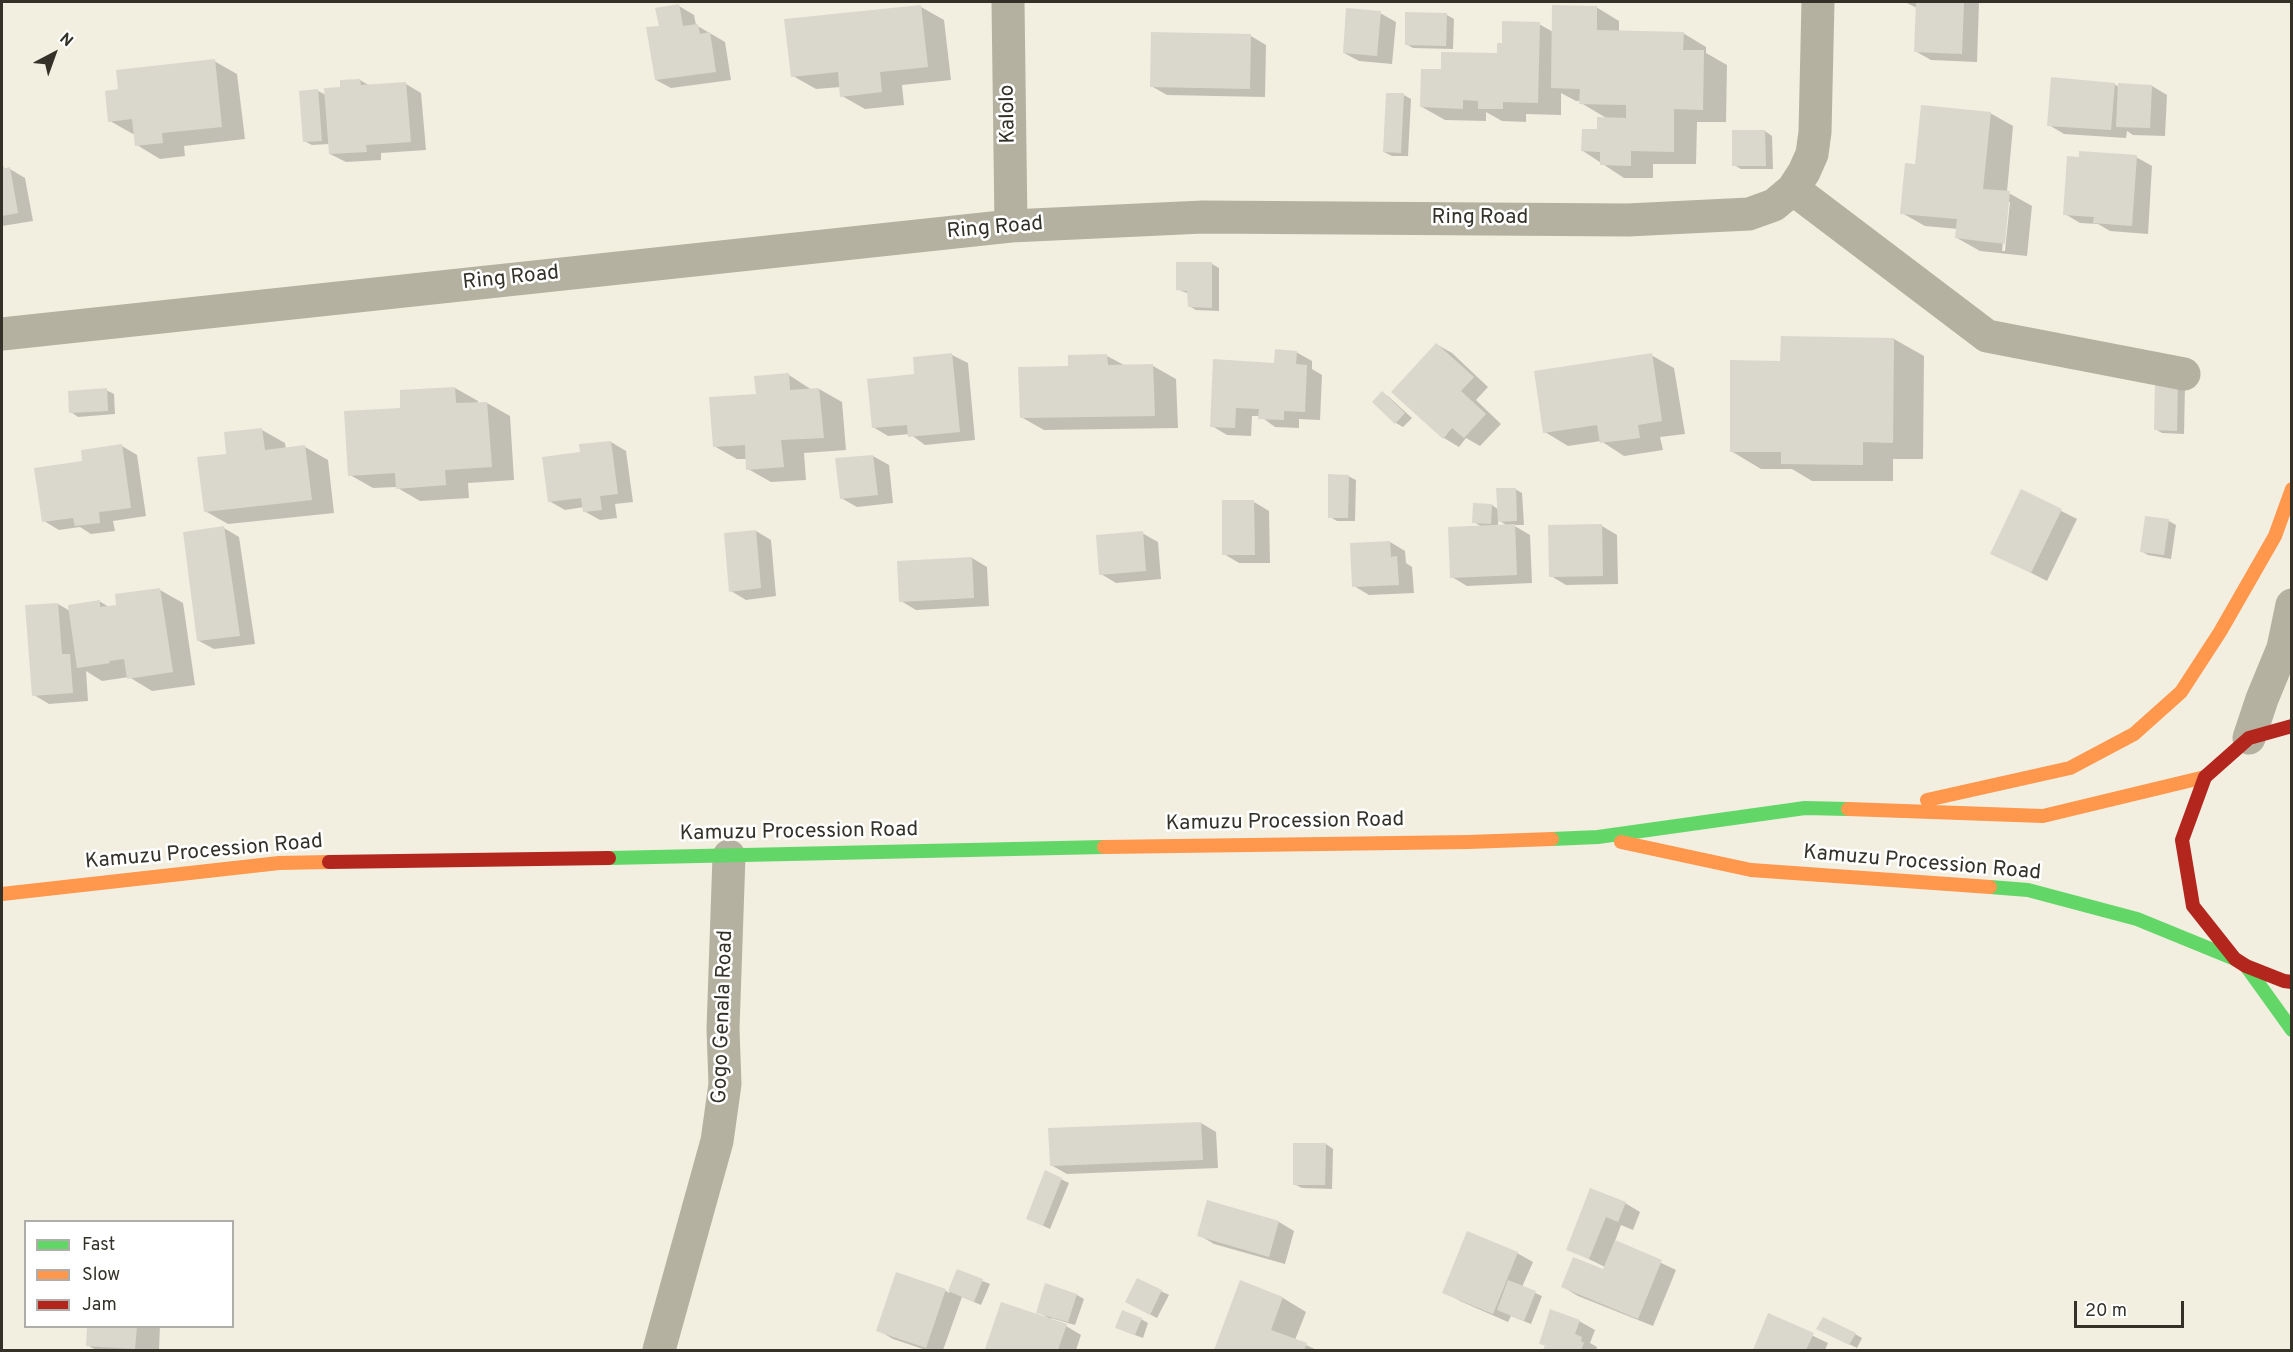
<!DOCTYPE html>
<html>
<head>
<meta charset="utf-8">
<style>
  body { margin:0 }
  #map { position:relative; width:2293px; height:1352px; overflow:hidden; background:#f2efe1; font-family:Overpass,sans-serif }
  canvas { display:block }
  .frame { position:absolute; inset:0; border:3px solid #343228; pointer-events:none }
  .legend { position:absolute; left:24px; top:1220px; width:210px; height:108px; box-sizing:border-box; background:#fff; border:2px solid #aeada9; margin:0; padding:8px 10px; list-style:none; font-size:18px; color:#343228 }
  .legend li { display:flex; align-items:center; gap:12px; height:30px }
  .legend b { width:30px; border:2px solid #aeada9 }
  .north { position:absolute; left:24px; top:24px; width:60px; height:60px; -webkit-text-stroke:4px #fff; paint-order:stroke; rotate:41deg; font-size:16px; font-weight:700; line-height:24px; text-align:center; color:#343228 }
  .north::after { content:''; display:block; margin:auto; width:21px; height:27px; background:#343228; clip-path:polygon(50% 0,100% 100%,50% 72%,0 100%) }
  .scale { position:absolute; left:2074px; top:1301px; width:110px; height:27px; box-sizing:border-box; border:3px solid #343228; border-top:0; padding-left:8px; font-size:18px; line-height:21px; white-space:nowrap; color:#343228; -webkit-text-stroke:4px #fff; paint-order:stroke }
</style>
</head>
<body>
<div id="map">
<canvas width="2293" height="1352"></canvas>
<div class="frame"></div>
<ul class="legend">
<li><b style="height:8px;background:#63d668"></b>Fast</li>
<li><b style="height:8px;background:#ff974d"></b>Slow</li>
<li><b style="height:8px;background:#b3261e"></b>Jam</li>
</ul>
<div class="north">N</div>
<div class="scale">20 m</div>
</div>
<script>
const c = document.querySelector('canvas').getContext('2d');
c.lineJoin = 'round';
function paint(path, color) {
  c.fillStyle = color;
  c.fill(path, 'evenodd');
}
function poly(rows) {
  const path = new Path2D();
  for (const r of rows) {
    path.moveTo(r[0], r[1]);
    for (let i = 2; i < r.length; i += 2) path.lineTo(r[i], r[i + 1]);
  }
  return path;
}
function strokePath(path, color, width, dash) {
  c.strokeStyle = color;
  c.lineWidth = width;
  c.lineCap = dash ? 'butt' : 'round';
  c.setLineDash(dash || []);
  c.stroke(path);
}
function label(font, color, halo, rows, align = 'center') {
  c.font = font + ' Overpass,sans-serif';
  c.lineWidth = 5;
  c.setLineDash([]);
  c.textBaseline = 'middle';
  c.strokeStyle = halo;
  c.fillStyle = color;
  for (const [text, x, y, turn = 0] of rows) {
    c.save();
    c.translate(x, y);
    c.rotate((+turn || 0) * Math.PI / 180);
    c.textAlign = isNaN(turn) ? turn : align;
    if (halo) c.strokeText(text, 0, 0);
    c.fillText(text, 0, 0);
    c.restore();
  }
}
paint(poly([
  [1905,2,1979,2,1977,62,1931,60,1915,51,1917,8],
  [679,6,694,15,696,25,725,42,731,80,671,88,656,80],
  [921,7,944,20,951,80,902,85,904,105,865,109,842,96,841,87,816,89,793,76],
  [1596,7,1619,21,1619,32,1683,33,1706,47,1706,53,1727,65,1726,122,1697,122,1696,164,1653,164,1653,178,1624,178,1583,151,1608,119,1581,103,1581,101,1576,101,1561,93,1561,115,1526,114,1526,122,1502,121,1486,112,1486,121,1445,120,1422,107,1442,71,1499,55,1539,24,1553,32],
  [1380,13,1396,22,1392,64,1359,61,1344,53],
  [1447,15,1454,19,1453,49,1413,48,1406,44],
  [1152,34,1251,36,1266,45,1265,97,1167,95,1151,86],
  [214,61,237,74,245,139,184,146,185,156,160,159,137,145,135,134,133,134,110,121,120,91],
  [360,80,370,86,406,84,421,93,426,150,381,153,381,160,346,162,330,154,329,144,312,145,304,141,318,91,326,95],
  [2114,84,2119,87,2152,86,2167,95,2165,136,2133,135,2127,131,2126,138,2064,134,2049,125],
  [1404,95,1411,99,1408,156,1392,156,1384,152],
  [1990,113,2013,126,2007,192,2032,206,2027,256,1980,251,1957,238,1958,229,1925,226,1902,213,1917,166],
  [2007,202,2010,202,2005,251,2002,251],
  [1765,131,1772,136,1773,169,1741,169,1734,165],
  [2136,157,2152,166,2148,234,2110,231,2098,224,2080,223,2065,214,2080,158],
  [2,160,4,170,10,169,25,178,33,221,2,226],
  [1212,264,1219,268,1219,311,1196,310,1189,306,1189,294,1177,289],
  [1894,339,1924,356,1923,459,1893,459,1893,481,1812,481,1792,469,1761,469,1731,451,1782,362],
  [1436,344,1452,353,1488,387,1476,400,1501,424,1480,446,1466,438,1459,447,1444,438],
  [1296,352,1312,361,1312,369,1322,375,1320,420,1299,419,1299,428,1275,427,1260,416,1252,416,1251,436,1227,435,1212,426,1276,364],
  [952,355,968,363,975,440,925,445,910,434,888,436,873,427,916,376],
  [1651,355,1674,368,1685,434,1660,437,1663,450,1624,456,1601,441,1568,446,1545,432],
  [1107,356,1126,366,1153,366,1176,379,1178,428,1044,430,1021,417,1070,367],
  [789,375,812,390,819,389,842,402,846,450,804,453,806,480,771,482,748,469,747,459,737,459,714,446,758,395],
  [2156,381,2185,386,2184,434,2162,433,2155,429],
  [455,388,478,401,478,404,487,403,510,416,514,480,468,483,469,498,420,501,396,487,373,488,350,475,402,409],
  [106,390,114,394,115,414,78,417,71,412],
  [1382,392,1389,397,1412,418,1403,427,1396,423],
  [262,430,285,443,286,449,305,447,328,460,334,513,228,524,205,511,227,456],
  [611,442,626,451,633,502,615,504,617,518,600,520,584,511,584,507,565,510,549,501,582,454],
  [122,446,137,455,146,516,113,521,115,531,91,534,80,527,59,530,44,521,84,463],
  [873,456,889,465,893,503,857,507,841,498,837,460],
  [1348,476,1356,480,1355,521,1337,521,1330,517],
  [1515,489,1522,493,1524,525,1513,525,1530,535,1532,583,1467,586,1452,577,1482,527,1474,522,1492,505,1499,510],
  [1498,520,1508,526,1498,527],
  [2022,491,2077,519,2047,581,1992,553],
  [1223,502,1254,502,1269,511,1270,563,1239,563,1224,554],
  [2146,518,2169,521,2176,525,2171,559,2148,555,2141,551],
  [1602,526,1617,535,1618,584,1566,585,1551,576],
  [224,528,239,537,255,644,214,649,199,641],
  [756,531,771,540,776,596,746,600,731,591],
  [1142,533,1158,542,1161,579,1116,583,1101,574],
  [1390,542,1405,551,1406,563,1412,567,1414,593,1369,595,1354,586],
  [972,558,987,567,989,606,916,610,901,601],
  [160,590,183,603,195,685,152,691,129,677,102,681,86,671,88,701,49,704,34,695,58,604,70,611,99,601,109,607,118,606],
  [1201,1123,1216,1132,1218,1168,1067,1174,1051,1165,1050,1129],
  [1326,1144,1333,1149,1332,1189,1302,1188,1294,1184],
  [1046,1172,1069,1183,1050,1229,1027,1218],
  [1591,1190,1625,1203,1640,1212,1633,1230,1621,1225,1615,1241,1676,1270,1653,1326,1578,1296,1563,1287,1604,1271,1605,1267,1568,1249],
  [1208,1201,1279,1222,1294,1231,1285,1264,1214,1244,1199,1235],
  [1517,1253,1533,1262,1522,1287,1542,1296,1531,1324,1511,1316,1508,1322,1460,1301,1444,1292],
  [958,1271,990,1284,981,1305,962,1297,943,1350,926,1350,893,1339,878,1330,945,1290,949,1293],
  [1138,1280,1169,1295,1157,1318,1134,1306],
  [1241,1282,1283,1298,1306,1312,1295,1340,1317,1350,1216,1350],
  [1077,1295,1084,1299,1075,1325,1051,1318,1051,1320,1066,1326,1081,1335,1076,1350,990,1350,987,1349,1050,1319,1038,1312],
  [1769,1315,1828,1343,1825,1350,1754,1350],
  [1141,1319,1148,1323,1143,1338,1124,1331],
  [1579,1321,1595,1330,1590,1343,1597,1347,1596,1350,1545,1350,1546,1346,1540,1343],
  [80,1326,160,1326,159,1350,96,1350,87,1345,88,1327],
  [1826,1333,1855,1334,1862,1338,1857,1348]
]), '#0003');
paint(poly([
  [1916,2,1964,2,1962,54,1914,52],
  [679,4,683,26,698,24,700,34,710,32,716,72,655,80,646,27,659,26,655,8],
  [921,5,928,67,880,72,882,92,840,97,838,72,791,77,784,19],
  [1552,5,1597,6,1597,30,1684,32,1683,50,1704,50,1703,110,1674,109,1674,152,1631,151,1631,166,1600,165,1600,152,1581,151,1582,129,1597,129,1597,117,1626,118,1626,105,1579,104,1580,89,1551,88],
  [1346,8,1381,11,1377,56,1343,53],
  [1405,12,1447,13,1446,46,1405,45],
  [1502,21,1540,22,1538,103,1503,102,1503,109,1478,109,1478,101,1463,100,1463,109,1420,107,1421,69,1441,69,1441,52,1497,53,1497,43,1502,43],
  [1151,32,1251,34,1250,89,1150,87],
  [215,59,222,127,162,133,163,143,135,146,132,119,108,122,105,91,118,89,116,70],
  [2051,77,2115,83,2111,130,2047,126],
  [360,79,361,85,406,82,411,142,366,145,367,152,329,154,324,88,340,87,340,80],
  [2118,83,2152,85,2150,128,2116,127],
  [318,89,322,141,303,142,299,91],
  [1386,93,1404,93,1401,153,1383,152],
  [1921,105,1991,112,1983,189,2010,191,2005,244,1955,238,1957,219,1900,214,1905,163,1915,164],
  [1732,130,1765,130,1766,166,1732,166],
  [2079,151,2137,155,2132,226,2093,223,2094,217,2063,215,2067,156,2079,157],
  [10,167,18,213,2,216,2,169],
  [1176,262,1212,262,1212,308,1188,307,1187,291,1176,290],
  [1781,336,1894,338,1893,443,1863,442,1863,465,1781,464,1781,452,1730,452,1730,360,1780,361],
  [1436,343,1474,377,1461,391,1486,414,1464,438,1452,428,1443,439,1391,392],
  [1275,349,1297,351,1296,364,1307,365,1305,412,1284,411,1284,420,1258,419,1259,409,1236,408,1235,428,1210,427,1213,359,1274,363],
  [952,353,960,432,908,437,907,425,872,428,867,379,914,374,913,357],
  [1652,353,1662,421,1638,425,1640,438,1600,443,1597,425,1543,433,1534,371],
  [1107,354,1108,365,1153,364,1155,416,1020,418,1018,367,1068,366,1068,355],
  [789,373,790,390,819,388,824,438,781,440,784,467,746,470,745,445,713,447,709,397,756,394,754,376],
  [2155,380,2178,380,2177,431,2154,430],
  [455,387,456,403,487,402,492,467,445,470,446,485,396,489,395,473,348,476,344,411,400,408,400,390],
  [107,388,108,411,69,413,68,391],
  [1382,391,1405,413,1395,424,1372,402],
  [262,428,265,450,305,445,312,500,204,512,197,457,226,454,224,432],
  [611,441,618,494,600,496,602,510,583,512,581,498,548,502,542,457,580,452,579,444],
  [122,444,131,508,99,512,100,523,75,526,73,518,42,522,34,468,82,461,81,450],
  [873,455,878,495,840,499,835,458],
  [1328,474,1349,475,1348,518,1328,518],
  [1496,488,1516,488,1517,521,1498,522],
  [2021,489,2062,509,2031,573,1990,554],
  [1222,500,1254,500,1255,555,1222,555],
  [1473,503,1492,504,1491,524,1472,523],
  [2145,516,2169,519,2164,555,2140,552],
  [1515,524,1517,575,1450,578,1448,527],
  [1602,524,1603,576,1549,577,1548,525],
  [224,526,240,636,197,641,183,532],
  [756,530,761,588,729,592,724,533],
  [1143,531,1146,571,1099,575,1096,535],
  [1390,541,1391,557,1397,556,1399,585,1352,587,1350,543],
  [972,557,974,598,899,602,897,561],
  [160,588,173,672,127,679,124,659,109,661,110,663,77,668,68,605,100,600,100,607,116,605,115,594],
  [58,603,62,654,70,654,73,693,32,696,25,605],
  [1201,1122,1203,1160,1050,1166,1048,1128],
  [1293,1143,1326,1143,1325,1185,1293,1185],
  [1045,1170,1062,1178,1043,1226,1026,1219],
  [1590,1188,1626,1202,1618,1222,1606,1217,1589,1259,1566,1250],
  [1207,1200,1279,1221,1269,1257,1197,1236],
  [1467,1231,1518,1252,1493,1314,1442,1293],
  [1615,1240,1662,1260,1638,1319,1561,1287,1573,1257,1603,1269],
  [957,1269,983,1279,974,1302,948,1291],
  [896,1272,946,1289,926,1348,876,1331],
  [1137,1278,1162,1290,1150,1315,1125,1302],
  [1240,1280,1283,1297,1271,1330,1307,1343,1304,1350,1214,1350],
  [1508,1280,1536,1291,1524,1321,1497,1310],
  [1045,1283,1077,1294,1068,1322,1036,1313],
  [1001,1302,1067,1324,1058,1350,985,1349],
  [1550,1309,1580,1320,1575,1334,1582,1337,1581,1341,1584,1343,1581,1350,1543,1350,1545,1345,1539,1344],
  [1122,1310,1142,1318,1135,1335,1115,1328],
  [1768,1313,1814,1333,1806,1350,1753,1350],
  [1823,1317,1856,1333,1849,1345,1816,1329],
  [87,1326,137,1326,135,1349,86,1346]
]), '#dad8cd');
strokePath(poly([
  [1008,2,1011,226],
  [1793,189,1987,336,2184,374],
  [2,334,1011,226,1203,217,1628,220,1749,214,1774,205,1793,189,1804,172,1812,154,1815,132,1818,2],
  [2249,738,2262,699,2283,648,2292,605],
  [659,1350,717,1141,725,1084,723,1029,729,856]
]), '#b5b1a0', 33);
strokePath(poly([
  [1552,839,1598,837,1805,808,1848,809],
  [609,858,1104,847],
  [1990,887,2028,890,2137,919,2235,959],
  [2246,966,2292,1030]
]), '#63d668', 14);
strokePath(poly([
  [1927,800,2070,768,2134,734,2181,692,2220,632,2275,536,2292,489],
  [1848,809,2043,816,2205,777],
  [1621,842,1751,870,1990,887],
  [1104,847,1468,842,1552,839],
  [2,894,279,863,329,862]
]), '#ff974d', 14);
strokePath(poly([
  [2292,726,2249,738,2205,777,2182,840,2193,906,2235,959,2246,966,2284,981,2292,982],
  [329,862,609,858]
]), '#b3261e', 14);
label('21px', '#343228', '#fff', [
  ["Kalolo",1009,114,-91],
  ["Ring Road",1480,219],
  ["Ring Road",995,229,-5],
  ["Ring Road",511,279,-6],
  ["Kamuzu Procession Road",1285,823,-1],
  ["Kamuzu Procession Road",799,833,-1],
  ["Kamuzu Procession Road",204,853,-5],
  ["Kamuzu Procession Road",1922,864,5],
  ["Gogo Genala Road",724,1017,-88]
]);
</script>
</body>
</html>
